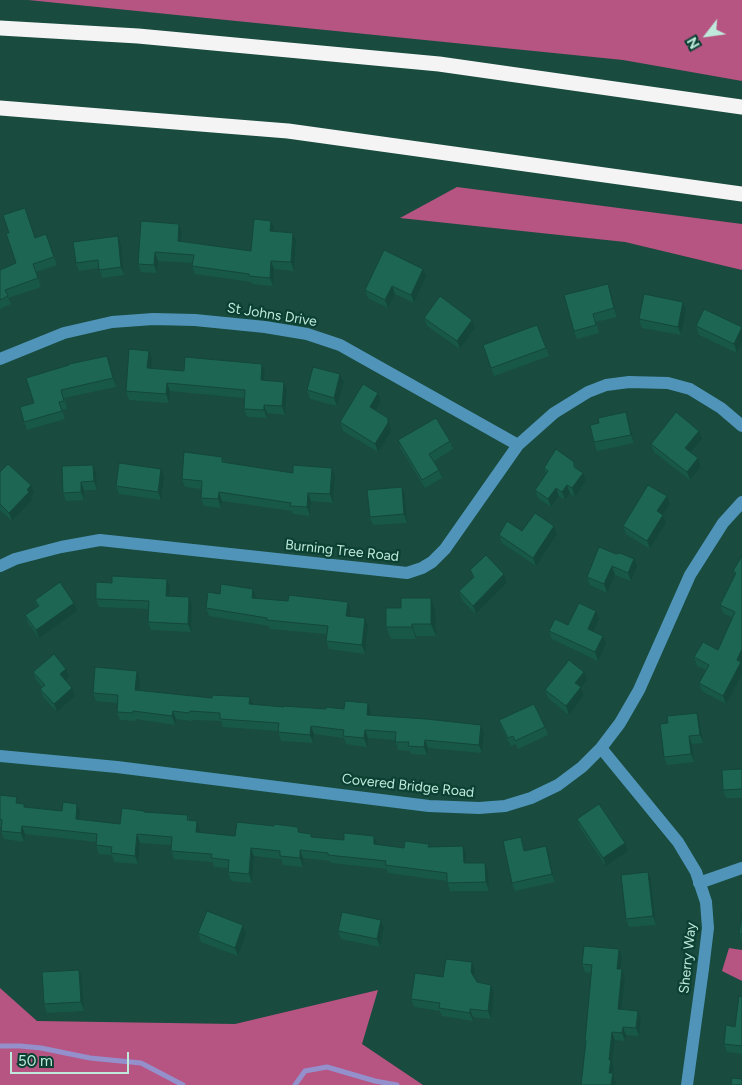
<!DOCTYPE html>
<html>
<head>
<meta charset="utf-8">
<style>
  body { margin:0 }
  #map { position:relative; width:742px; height:1085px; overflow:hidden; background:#194b3e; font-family:Figtree,sans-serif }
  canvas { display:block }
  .north { position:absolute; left:682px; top:10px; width:50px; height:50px; -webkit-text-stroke:4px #0b4033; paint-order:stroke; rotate:240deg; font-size:14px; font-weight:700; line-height:20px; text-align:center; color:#bfeadb }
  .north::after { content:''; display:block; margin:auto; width:18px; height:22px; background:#bfeadb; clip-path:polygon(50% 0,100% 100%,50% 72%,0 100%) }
  .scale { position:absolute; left:10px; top:1052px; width:119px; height:22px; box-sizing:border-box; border:2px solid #bfeadb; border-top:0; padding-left:6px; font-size:15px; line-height:18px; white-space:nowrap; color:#bfeadb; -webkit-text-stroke:4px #0b4033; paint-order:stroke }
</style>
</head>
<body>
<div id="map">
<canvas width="742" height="1085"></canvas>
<div class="north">N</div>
<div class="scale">50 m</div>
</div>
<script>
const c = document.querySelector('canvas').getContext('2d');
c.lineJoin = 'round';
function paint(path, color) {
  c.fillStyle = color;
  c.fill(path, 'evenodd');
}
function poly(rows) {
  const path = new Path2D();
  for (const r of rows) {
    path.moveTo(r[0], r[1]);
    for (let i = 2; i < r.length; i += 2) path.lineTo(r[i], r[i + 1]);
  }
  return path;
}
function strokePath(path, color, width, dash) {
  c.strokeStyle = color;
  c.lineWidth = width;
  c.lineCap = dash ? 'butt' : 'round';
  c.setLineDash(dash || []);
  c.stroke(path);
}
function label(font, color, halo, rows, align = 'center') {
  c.font = font + ' Figtree,sans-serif';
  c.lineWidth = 4.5;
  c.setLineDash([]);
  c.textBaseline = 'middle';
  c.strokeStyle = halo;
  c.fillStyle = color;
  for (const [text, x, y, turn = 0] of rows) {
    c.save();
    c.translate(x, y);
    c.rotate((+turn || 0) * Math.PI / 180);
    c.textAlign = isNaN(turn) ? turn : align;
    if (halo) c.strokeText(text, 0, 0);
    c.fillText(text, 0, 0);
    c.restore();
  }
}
paint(poly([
  [28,0,742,0,742,81,623,60],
  [457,187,742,224,742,270,625,242,400,218],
  [729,948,742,950,742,981,722,971],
  [0,988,37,1021,235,1024,378,990,362,1044,423,1085,0,1085]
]), '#b65482');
strokePath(poly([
  [0,1046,20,1046,41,1048,90,1058,141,1063,183,1085],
  [295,1085,305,1071,327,1067,375,1081,397,1085]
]), '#9390cc', 5);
strokePath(poly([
  [0,359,64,333,112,322,153,319,195,320,265,327,307,334,340,345,518,445],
  [0,566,15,559,61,547,100,540,407,573,422,568,432,562,445,549,518,445,554,413,588,392,606,385,629,382,668,383,690,389,721,408,742,426],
  [601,748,678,842,696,872,706,902,708,928,703,969,687,1085],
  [0,756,117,767,429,806,479,808,505,806,531,798,558,785,582,767,601,748,620,723,639,690,690,575,723,523,742,502],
  [699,883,742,868]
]), '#5095b9', 12);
strokePath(poly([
  [0,28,138,36,439,64,742,107],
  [0,108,288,131,742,194]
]), '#f4f4f4', 15);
paint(poly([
  [179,224,182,232,182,241,251,251,274,229,274,231,296,241,294,271,274,269,273,286,252,284,251,282,195,274,192,266,193,263,158,261,157,273,141,272,138,264],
  [46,234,57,265,36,272,41,287,8,298,11,304,0,309,0,270,16,263,35,237],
  [121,245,124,275,102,278,99,268,79,271,76,263],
  [423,269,426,277,414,303,395,294,388,308,368,298,365,290],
  [608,284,617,317,596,322,599,333,577,339,574,331],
  [686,310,681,335,642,328,639,319],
  [424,318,472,320,475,328,460,349,427,326],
  [537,325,549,356,494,376,483,345],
  [696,326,742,327,742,342,737,353,699,335],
  [152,359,151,368,184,371,262,364,265,372,265,381,284,382,287,390,285,415,267,413,267,418,247,417,244,409,244,398,170,391,169,403,129,400,126,391],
  [110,364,116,387,64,398,67,409,62,410,65,419,27,430,24,422,34,403],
  [344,382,337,406,310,399,307,390],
  [378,393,381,401,375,411,388,418,391,427,391,432,378,452,343,431,340,422],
  [626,412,629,420,634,443,597,451,594,442,599,423],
  [699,431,702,439,691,453,698,458,701,467,690,480,654,452,651,444],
  [398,440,450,441,453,449,434,461,439,470,442,478,425,488,401,449],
  [222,457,225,463,293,473,332,468,335,476,333,503,311,501,310,516,293,514,292,511,222,501,221,508,204,506,201,498,202,489,185,487,182,479],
  [574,462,576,468,583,473,586,481,575,497,570,493,565,500,559,496,551,507,538,498,535,490,546,474,544,468],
  [62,466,96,473,97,490,84,490,84,500,66,501,63,493],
  [0,472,34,494,31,497,32,500,12,521,0,510],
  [164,477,161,500,119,494,116,486],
  [405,496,407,523,373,525,370,517],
  [670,504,663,515,666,523,650,549,626,534,623,526],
  [554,526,557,534,536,566,502,543,499,535],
  [599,547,637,567,631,581,615,575,607,593,590,585,587,577],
  [742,556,742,674,726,704,702,691,699,683,706,670,697,666,694,657,718,650,733,618,723,613,720,605,735,576,733,571],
  [470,570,507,583,476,614,462,600,459,591,473,578],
  [167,579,170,587,170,596,192,606,191,632,151,630,148,622,148,609,99,607,96,599,112,583],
  [256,598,351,610,350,616,368,626,365,654,329,649,326,641,327,634,270,629,269,626,209,616,206,608],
  [431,598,435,610,436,636,416,636,416,639,391,639,386,627,401,608],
  [35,600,74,603,77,611,39,638,28,623,25,615,37,607],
  [599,619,594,631,606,644,598,661,552,639,549,631,568,625],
  [137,671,140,679,139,690,253,704,284,707,344,709,371,712,371,715,481,725,484,733,482,753,428,748,427,755,411,754,410,751,398,750,395,740,368,738,367,747,346,744,344,738,314,734,313,743,281,741,278,731,223,727,221,721,193,720,192,721,176,719,175,725,136,719,136,721,120,720,117,712,118,703,96,701,93,693],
  [33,672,69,677,65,680,75,696,57,712,43,697,40,689,42,687,36,680],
  [587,680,581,688,584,695,569,715,548,698,545,690],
  [697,713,700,721,703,743,692,744,694,762,667,765,664,757,668,723],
  [499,720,545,727,548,735,518,749,516,744,511,746,502,729],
  [742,769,742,798,726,798,723,790],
  [0,795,25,807,62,811,77,804,80,812,80,819,120,824,144,812,188,815,190,821,197,821,200,829,199,833,235,836,300,833,312,837,404,848,429,844,430,847,466,855,467,863,488,871,489,891,450,891,447,881,388,873,387,869,331,863,330,861,303,858,303,867,283,865,281,859,254,856,252,883,231,881,228,872,229,868,214,867,213,862,174,859,171,851,172,845,140,843,138,864,114,862,112,855,99,854,96,845,96,842,25,834,24,842,4,839,1,831,2,827,0,827],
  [577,819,628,851,606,866,580,827],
  [521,837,525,851,549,855,555,882,515,891,512,883],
  [651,880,656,925,629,927,626,919],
  [742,914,742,941,739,934],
  [243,925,246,934,238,956,201,942,198,933],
  [384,928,380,947,341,939,338,931],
  [619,949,622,957,621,969,622,969,625,978,622,1009,638,1011,641,1019,639,1036,626,1035,625,1041,615,1040,612,1063,614,1068,613,1075,616,1082,586,1044,585,1041,592,973,585,972,582,964],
  [475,971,474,978,477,982,494,993,491,1019,473,1017,473,1021,442,1016,440,1011,414,1007,411,999,443,977],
  [82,978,84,1011,47,1013,44,1004],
  [742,997,742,1054,727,1052,724,1044,735,1027]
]), '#185847');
paint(poly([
  [271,221,274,229,273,239,270,231],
  [179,224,182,232,181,249,178,241],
  [293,233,296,241,294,271,291,262],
  [118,236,121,245,124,275,121,267],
  [155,252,158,261,157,273,154,265],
  [271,261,274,269,273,286,270,278],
  [423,269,426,277,414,303,411,295],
  [608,284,611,292,617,317,614,308],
  [392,286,395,294,388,308,385,300],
  [683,302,686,310,681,335,678,327],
  [472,320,475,328,460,349,457,341],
  [742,327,742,342,737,353,734,344],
  [149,351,152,359,150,376,147,368],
  [107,356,110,364,116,387,113,378],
  [262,364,265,372,264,389,261,380],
  [340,374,344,382,337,406,334,398],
  [284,382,287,390,285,415,282,406],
  [167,383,170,391,169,403,166,394],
  [378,393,381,401,373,415,370,407],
  [264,405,267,413,267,418,264,410],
  [626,412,629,420,634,443,631,435],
  [388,418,391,427,391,432,378,452,375,444],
  [699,431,702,439,688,456,685,448],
  [698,458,701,467,690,480,687,472],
  [93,465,96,473,97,490,94,481],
  [332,468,335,476,333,503,330,494],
  [161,469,164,477,161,500,158,492],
  [583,473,586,481,575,497,572,488],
  [81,482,84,490,84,500,81,492],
  [31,485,34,494,31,497,32,500,12,521,9,513],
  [567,485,570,493,565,500,562,492],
  [402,487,405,496,407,523,404,514],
  [556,488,559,496,551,507,548,499],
  [219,492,222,501,221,508,218,499],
  [308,493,311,501,310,516,307,507],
  [667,496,670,504,663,515,666,523,650,549,647,541,657,511],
  [554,526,557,534,536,566,533,558],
  [634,559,637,567,631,581,628,573],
  [612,566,615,575,607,593,604,584],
  [504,574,507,583,476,614,473,606],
  [167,579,170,587,169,604,166,596],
  [253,589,256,598,255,606,252,598],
  [189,597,192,606,191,632,188,624],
  [431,598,435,610,436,636,431,624],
  [348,602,351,610,349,624,346,616],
  [74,603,77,611,39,638,36,630],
  [596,611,599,619,591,637,588,629],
  [365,618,368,626,365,654,362,645],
  [412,624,416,636,416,639,412,627],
  [603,636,606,644,598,661,595,652],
  [742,649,742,674,726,704,723,696,737,660],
  [66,669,69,677,63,682,60,674],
  [137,671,140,679,138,698,135,690],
  [584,672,587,680,581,688,584,695,569,715,566,706,575,683],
  [72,688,75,696,57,712,54,704],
  [250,697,253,705,249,704],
  [368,703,371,712,370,723,367,715],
  [173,711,176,719,175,725,172,716],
  [697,713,700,721,703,743,700,735],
  [481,725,484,733,482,753,479,745],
  [311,726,314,734,313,743,310,735],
  [365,730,368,738,367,747,364,738],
  [689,736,692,744,694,762,691,754],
  [425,740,428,748,427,755,424,747],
  [77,804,80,812,79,827,76,819],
  [197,821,200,829,199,840,196,832],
  [22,826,25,834,24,842,21,833],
  [137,834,140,843,138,864,135,856],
  [374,836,377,844,374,844],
  [625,843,628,851,606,866,603,858],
  [463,846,466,855,467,871,464,863],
  [546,846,549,855,555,882,552,874],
  [251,848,254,856,252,883,249,874],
  [300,850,303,858,303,867,300,858],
  [485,863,488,871,489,891,486,882],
  [648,872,651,880,656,925,653,916],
  [381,920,384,928,380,947,377,939],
  [243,925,246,934,238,956,235,948],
  [619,949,622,957,620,977,617,969],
  [472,962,475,971,474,980,471,972],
  [622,969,625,978,621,1017,618,1009],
  [79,970,82,978,84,1011,81,1002],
  [491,985,494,993,491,1019,488,1011],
  [470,1009,473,1017,473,1021,470,1013],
  [638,1011,641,1019,639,1036,636,1028],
  [623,1027,626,1035,625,1041,622,1033],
  [612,1032,615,1040,612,1063,614,1068,613,1075,616,1082,615,1085,611,1085,609,1073,609,1060]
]), '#14473a');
const building = poly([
  [25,208,35,238,46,234,54,257,33,264,38,278,5,290,8,296,0,300,0,270,16,263,6,233,9,233,3,215,25,208],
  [254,219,271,221,270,231,293,233,291,262,271,261,270,278,249,276,249,274,192,266,194,255,155,252,154,265,138,264,141,221,179,224,178,241,251,251,254,219],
  [118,236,121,267,99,270,98,260,76,263,73,242,118,236],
  [384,250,423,269,411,295,392,286,385,300,365,290,384,250],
  [608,284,614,308,593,314,596,325,574,331,564,295,608,284],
  [644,294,683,302,678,327,639,319,644,294],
  [440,296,472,320,457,341,424,318,440,296],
  [704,309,742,327,734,344,696,326,704,309],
  [537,325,546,348,491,368,483,345,537,325],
  [129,349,149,351,147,368,184,371,185,357,262,364,261,380,284,382,282,406,264,405,264,410,244,409,245,390,167,383,166,394,126,391,129,349],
  [107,356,113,378,61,390,64,401,59,402,62,411,24,422,20,407,34,403,26,378,69,365,69,364,107,356],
  [313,367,340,374,334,398,307,390,313,367],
  [363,384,378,393,370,407,388,418,388,423,375,444,340,422,363,384],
  [626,412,631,435,594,442,590,425,599,423,598,418,626,412],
  [676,412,699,431,685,448,698,458,687,472,651,444,676,412],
  [436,418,450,441,429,454,439,470,422,480,398,440,436,418],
  [556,449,574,462,574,467,583,473,572,488,567,485,562,492,556,488,548,499,535,490,548,471,544,468,556,449],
  [184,452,222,457,222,462,293,473,293,465,332,468,330,494,308,493,307,507,290,506,291,503,219,492,218,499,201,498,202,481,182,479,184,452],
  [119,463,161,469,158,492,116,486,119,463],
  [8,464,31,485,27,490,29,492,9,513,0,504,0,472,8,464],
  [93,465,94,481,81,482,81,492,63,493,62,466,93,465],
  [648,485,667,496,657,511,663,515,647,541,623,526,648,485],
  [402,487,404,514,370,517,367,490,402,487],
  [535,513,554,526,533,558,499,535,507,521,522,531,535,513],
  [599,547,616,554,620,553,634,559,628,573,612,566,604,584,587,577,599,547],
  [486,555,504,574,473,606,459,591,474,577,470,570,486,555],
  [742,556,742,649,737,660,741,662,723,696,699,683,709,665,694,657,703,642,718,650,735,612,720,605,736,573,733,571,742,556],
  [112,576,167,579,166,596,189,597,188,624,148,622,149,601,96,599,96,582,112,583,112,576],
  [60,582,74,603,36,630,25,615,39,606,35,600,60,582],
  [221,584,253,589,252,598,288,601,289,595,348,602,346,616,365,618,362,645,326,641,328,626,267,620,267,618,206,608,208,592,220,594,221,584],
  [401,598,431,598,431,624,412,624,412,627,386,627,386,608,401,608,401,598],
  [579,603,596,611,588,629,603,636,595,652,549,631,555,619,568,625,579,603],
  [54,654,66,669,60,674,72,688,54,704,40,689,45,685,33,672,54,654],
  [569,660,584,672,575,683,581,687,566,706,545,690,569,660],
  [95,667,137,671,135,690,212,698,212,695,250,697,249,704,284,707,284,706,326,709,326,707,344,709,345,701,368,703,367,715,426,719,481,725,479,745,425,740,424,747,408,746,409,742,395,742,396,732,365,730,364,738,343,736,344,730,311,726,310,735,278,732,279,723,220,719,220,713,190,711,189,713,173,711,172,716,133,711,133,713,117,712,118,695,93,693,95,667],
  [534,704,545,727,515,741,513,736,508,738,499,720,534,704],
  [697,713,700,735,689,736,691,754,664,757,660,724,668,723,667,716,697,713],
  [742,769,742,789,723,790,722,770,742,769],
  [0,795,17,797,16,803,24,804,24,807,62,811,63,802,77,804,76,819,120,824,122,808,144,811,144,812,188,815,187,820,197,821,196,832,235,836,237,822,274,826,274,824,298,827,298,832,311,834,311,837,344,840,344,833,374,836,374,844,404,848,405,841,429,844,428,847,463,846,464,863,485,863,486,882,447,883,447,873,385,865,386,861,328,855,328,853,300,850,300,858,280,856,280,851,251,848,249,874,228,872,229,860,211,858,212,854,171,851,172,837,137,834,135,856,111,853,112,847,96,845,97,834,22,826,21,833,1,831,2,820,0,819,0,795],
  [599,804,625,843,603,858,577,819,599,804],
  [521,837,524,851,546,846,552,874,512,883,503,841,521,837],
  [648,872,653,916,626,919,621,875,648,872],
  [207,911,243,925,235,948,198,933,207,911],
  [342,912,381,920,377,939,338,931,342,912],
  [742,914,742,934,739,934,742,914],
  [584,946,619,949,617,969,622,969,618,1009,638,1011,636,1028,623,1027,622,1033,612,1032,609,1060,611,1060,609,1073,613,1073,611,1085,581,1085,586,1041,585,1041,592,965,582,964,584,946],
  [446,959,472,962,471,972,477,982,491,985,488,1011,470,1009,470,1013,439,1008,440,1003,411,999,415,973,443,977,446,959],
  [79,970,81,1002,44,1004,42,972,79,970],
  [739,996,742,997,742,1046,724,1044,726,1025,735,1027,739,996],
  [732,1078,742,1079,742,1085,731,1085,732,1078]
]);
paint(building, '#1c6653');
strokePath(building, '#14473a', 1);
label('14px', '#bfeadb', '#0b4033', [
  ["St Johns Drive",272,315,9],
  ["Burning Tree Road",342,551,6],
  ["Covered Bridge Road",408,786,6],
  ["Sherry Way",688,958,-84]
]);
</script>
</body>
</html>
